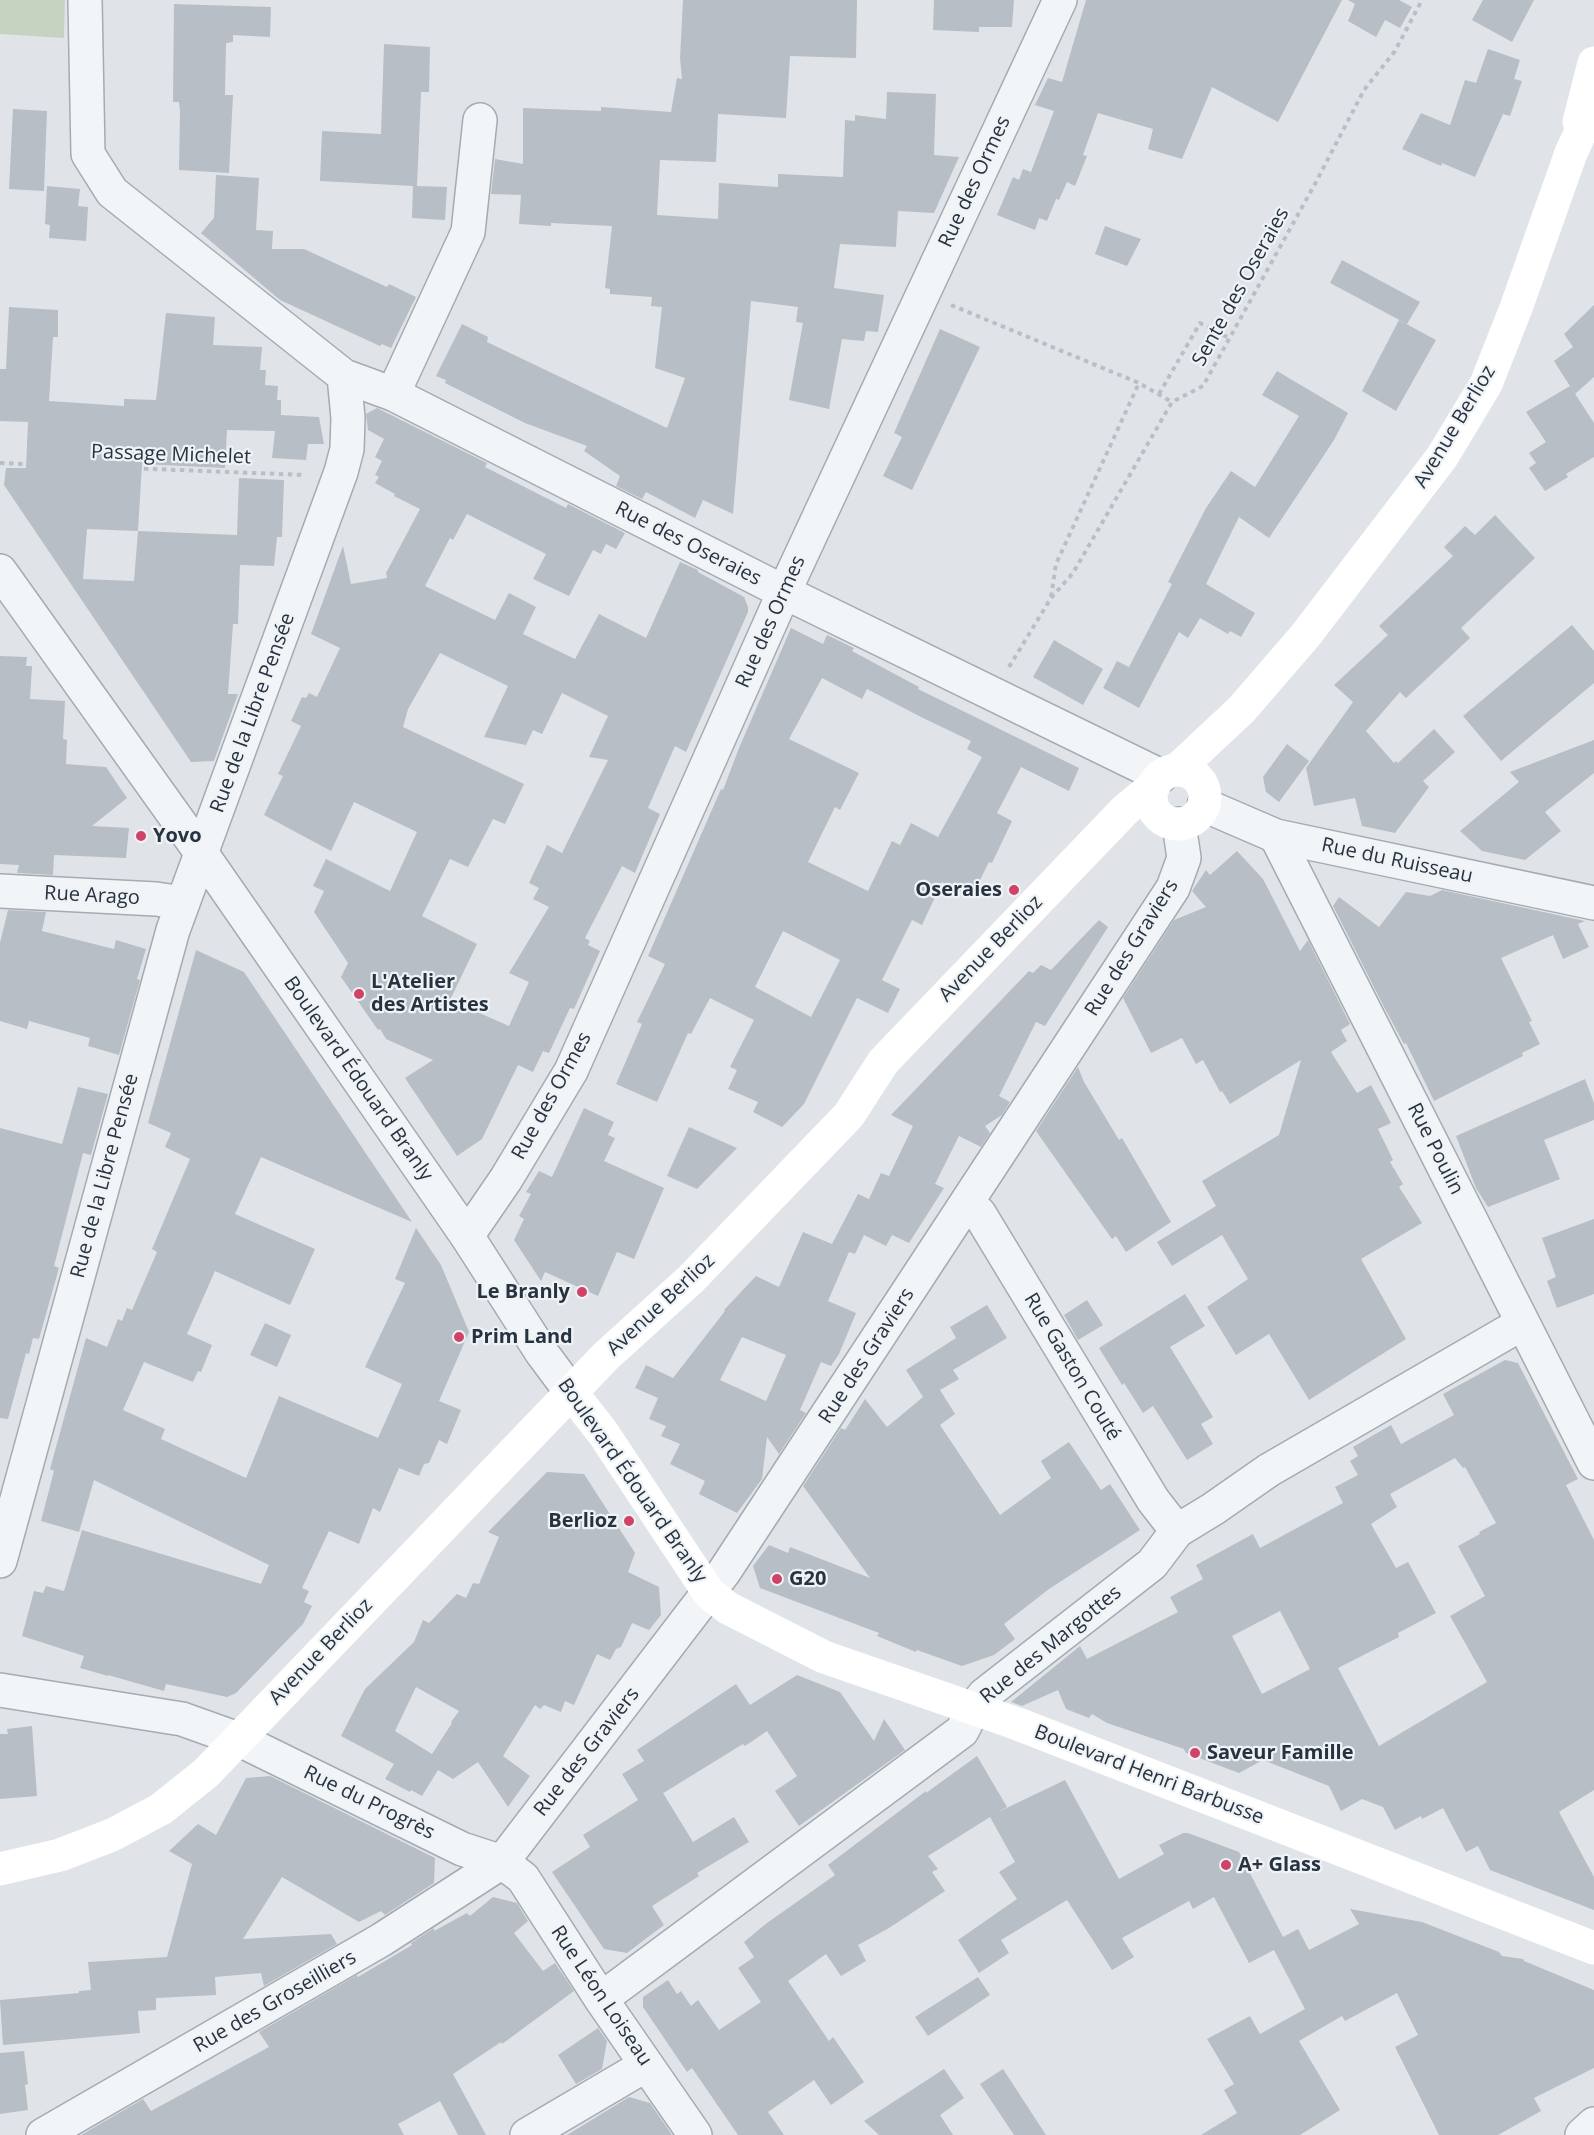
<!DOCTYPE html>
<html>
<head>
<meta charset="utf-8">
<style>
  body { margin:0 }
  canvas { display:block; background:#e0e4e9 }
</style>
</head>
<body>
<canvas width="1594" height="2135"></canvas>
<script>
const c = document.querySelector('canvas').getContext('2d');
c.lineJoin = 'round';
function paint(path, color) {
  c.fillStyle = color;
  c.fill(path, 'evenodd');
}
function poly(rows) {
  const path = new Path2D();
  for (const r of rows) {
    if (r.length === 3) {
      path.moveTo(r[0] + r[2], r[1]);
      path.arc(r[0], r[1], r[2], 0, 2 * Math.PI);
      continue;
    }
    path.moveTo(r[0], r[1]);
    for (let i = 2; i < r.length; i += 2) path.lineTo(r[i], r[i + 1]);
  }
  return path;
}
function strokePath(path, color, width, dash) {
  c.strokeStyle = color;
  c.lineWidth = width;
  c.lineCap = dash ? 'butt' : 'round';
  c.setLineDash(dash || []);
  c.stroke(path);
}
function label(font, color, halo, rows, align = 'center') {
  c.font = font + ' "Open Sans",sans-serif';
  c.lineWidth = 4.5;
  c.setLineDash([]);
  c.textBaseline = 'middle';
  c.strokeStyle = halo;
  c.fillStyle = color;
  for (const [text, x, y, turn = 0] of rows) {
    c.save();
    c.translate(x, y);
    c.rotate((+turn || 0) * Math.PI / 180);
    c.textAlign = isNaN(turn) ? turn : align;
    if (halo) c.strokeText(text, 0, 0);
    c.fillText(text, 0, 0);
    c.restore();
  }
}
paint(poly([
  [0,0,65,0,64,38,0,34]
]), '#c7d3c1');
paint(poly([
  [683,0,857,0,856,58,790,56,786,118,718,114,716,162,660,160,657,215,718,219,719,183,778,187,778,174,843,177,845,120,855,121,855,115,886,119,887,92,936,94,934,155,959,157,934,213,898,211,896,247,840,244,834,288,884,295,878,332,866,331,864,341,842,339,829,409,789,400,803,323,796,322,798,307,751,301,733,514,703,500,695,518,646,492,642,499,616,486,620,476,584,451,587,446,525,423,445,383,446,380,436,376,462,324,488,337,487,342,667,428,685,378,655,368,662,307,651,306,652,297,610,294,610,289,605,288,612,226,551,223,551,226,519,224,521,195,491,194,495,159,523,164,523,108,601,111,601,107,671,112,677,78,682,79,680,58],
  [934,0,1014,0,1012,27,979,27,979,32,933,30],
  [1086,0,1342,0,1278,122,1212,87,1182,159,1148,149,1153,129,1098,113,1083,155,1087,156,1075,186,1067,182,1059,200,1056,199,1047,221,1039,218,1035,230,997,215,1013,177,1019,180,1023,169,1031,172,1054,111,1035,105,1048,78,1062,82],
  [1348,0,1399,0,1412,7,1400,28,1385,20,1376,37,1348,21,1355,4],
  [1483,0,1534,0,1512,42,1472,20],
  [174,4,271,7,270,37,233,35,233,42,226,43,225,95,233,95,229,173,179,170,180,111,179,102,173,102],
  [384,44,430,47,429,92,421,92,417,186,447,187,445,220,412,218,413,186,320,181,322,131,381,134],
  [1488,49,1520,60,1514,79,1522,81,1510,116,1503,114,1475,177,1442,163,1441,166,1402,149,1421,113,1450,125,1465,80,1476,83],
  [13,109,47,111,44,191,9,189],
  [216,175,259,178,256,230,273,231,272,249,304,249,387,287,389,284,416,297,391,348,382,344,380,346,280,300,201,233,214,218],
  [47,186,80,189,78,206,88,207,86,241,49,238,50,225,45,224],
  [1105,226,1141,239,1127,266,1095,254],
  [1342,260,1420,302,1407,324,1330,283],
  [1594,305,1594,377,1575,394,1554,361,1573,347,1564,334],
  [9,307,58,310,58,337,53,337,49,401,124,406,124,399,156,400,166,313,215,317,213,345,262,347,260,370,266,370,265,385,278,386,277,400,281,400,281,415,319,417,324,444,308,444,306,460,272,458,275,431,227,430,225,468,142,464,138,531,237,535,239,478,284,480,282,537,277,537,274,566,240,565,238,624,233,624,228,694,238,694,214,761,191,762,4,485,6,468,26,468,28,422,0,421,0,369,6,369],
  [87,529,138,531,134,581,83,579],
  [1399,320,1436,340,1396,411,1362,391],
  [940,329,980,347,912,490,883,476,902,437,894,433],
  [1277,371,1348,413,1334,440,1269,538,1239,517,1206,584,1255,613,1241,637,1230,631,1228,634,1200,618,1188,638,1179,632,1139,708,1103,688,1117,661,1129,667,1172,584,1168,582,1206,508,1231,471,1255,487,1299,416,1262,395],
  [1570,386,1594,423,1594,457,1566,474,1568,477,1545,491,1529,468,1536,463,1529,453,1546,442,1526,412],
  [377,408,487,463,485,467,566,508,568,504,625,533,616,549,606,544,601,554,593,550,569,596,533,579,546,554,467,514,453,540,450,538,425,586,495,620,509,593,536,607,523,634,575,659,599,614,646,638,680,562,698,570,698,572,744,597,748,607,748,612,686,752,675,746,648,808,660,814,635,873,622,866,585,938,590,941,588,945,600,951,574,1009,570,1008,549,1053,543,1051,533,1072,518,1065,482,1139,457,1156,405,1078,433,1060,386,1039,380,1029,378,1030,341,977,348,963,314,912,324,891,313,886,326,859,390,891,417,832,354,802,331,851,264,815,283,776,278,774,301,726,291,721,302,697,306,698,309,693,317,697,340,648,311,634,343,546,351,584,387,578,386,573,420,509,394,496,395,494,375,483,379,477,375,475,382,461,375,457,384,439,368,430,366,414],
  [440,653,508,686,484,737,526,745,533,730,542,734,562,693,608,716,589,757,608,760,562,853,547,845,529,883,539,888,533,899,549,907,509,973,529,982,509,1026,450,1000,477,944,422,916,450,859,468,867,493,819,505,824,524,784,403,727,408,709],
  [1495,515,1535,558,1461,628,1470,638,1406,698,1400,692,1366,731,1394,763,1396,761,1398,763,1434,729,1455,752,1423,781,1429,787,1395,833,1362,826,1355,798,1314,806,1306,768,1353,702,1334,685,1388,635,1379,626,1453,556,1444,547,1465,526,1475,535],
  [1572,625,1594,651,1594,683,1501,761,1463,716],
  [791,628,823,644,827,635,854,648,852,651,919,687,918,689,1079,768,1069,791,1021,767,997,813,1012,821,992,863,989,862,972,896,942,882,922,925,912,920,882,980,900,989,888,1013,857,998,804,1104,782,1127,753,1112,758,1102,728,1089,737,1070,730,1067,754,1020,710,998,691,1034,688,1033,657,1102,616,1084,642,1024,637,1022,665,964,648,956,721,789,723,790,739,748],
  [822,678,862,699,867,689,923,718,971,741,967,749,982,757,938,837,911,823,900,845,892,841,868,891,808,862,835,807,840,810,859,773,789,739],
  [783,931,840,960,811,1017,755,987],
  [1054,640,1103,669,1083,705,1033,677],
  [0,656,27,657,26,666,32,666,30,699,65,701,63,739,67,740,66,764,106,767,127,798,92,826,129,828,126,858,54,855,53,875,17,873,19,865,0,864],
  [1594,740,1594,773,1545,812,1561,831,1525,860,1482,851,1460,831,1519,782,1510,772],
  [1287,744,1309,761,1279,802,1266,792,1263,777],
  [1237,851,1263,879,1300,951,1308,940,1350,1024,1341,1030,1347,1041,1331,1052,1357,1093,1371,1085,1391,1123,1378,1129,1393,1160,1390,1162,1403,1184,1399,1187,1422,1223,1361,1259,1406,1339,1309,1400,1269,1334,1236,1355,1207,1307,1248,1279,1222,1235,1172,1266,1157,1242,1216,1206,1202,1181,1279,1135,1301,1060,1230,1104,1222,1091,1220,1092,1203,1060,1196,1064,1182,1038,1151,1053,1123,998,1174,920,1206,907,1192,891,1206,870,1210,875],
  [1442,890,1585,921,1578,924,1589,947,1563,959,1553,935,1501,958,1532,1021,1529,1022,1540,1044,1522,1053,1523,1056,1434,1101,1406,1043,1404,1044,1383,1005,1333,906,1339,897,1379,927,1406,892,1430,896],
  [8,910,46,912,42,931,114,949,116,940,146,949,137,979,140,980,119,1055,88,1046,90,1038,29,1021,27,1029,0,1021,0,943],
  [1099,920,1108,927,1045,1026,1036,1022,999,1096,1010,1102,1002,1115,985,1126,990,1133,981,1147,959,1136,935,1184,944,1188,909,1243,892,1235,886,1246,864,1235,855,1254,849,1252,828,1301,856,1313,839,1354,831,1366,821,1362,800,1410,806,1413,779,1454,767,1437,762,1479,737,1513,699,1494,705,1481,670,1464,680,1444,661,1436,666,1426,649,1419,658,1398,635,1388,646,1365,673,1378,725,1311,724,1310,756,1276,779,1287,803,1232,832,1244,858,1194,869,1199,881,1173,889,1176,913,1126,891,1115,1029,971,1033,973,1041,965,1051,970],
  [742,1337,786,1355,766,1401,720,1380],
  [196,950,244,972,412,1222,261,1157,235,1214,315,1249,290,1305,215,1271,187,1334,212,1345,201,1372,198,1371,193,1382,144,1362,123,1410,165,1429,161,1439,246,1478,279,1396,378,1438,402,1384,365,1367,405,1283,395,1279,416,1228,441,1265,469,1332,439,1401,461,1410,447,1444,439,1440,429,1463,424,1464,419,1476,399,1468,380,1512,373,1508,359,1544,329,1531,302,1588,309,1591,304,1602,312,1606,303,1624,236,1693,227,1697,166,1684,164,1691,108,1675,108,1676,80,1668,84,1656,22,1636,34,1591,43,1593,46,1586,64,1591,82,1530,261,1584,269,1565,94,1480,79,1532,41,1521,54,1471,50,1469,86,1338,107,1347,118,1319,122,1321,127,1308,132,1310,157,1252,152,1249,190,1159,165,1147,171,1133,148,1123],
  [1078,1067,1084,1082,1119,1140,1122,1138,1171,1222,1126,1252,1116,1236,1112,1239,1036,1131],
  [1585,1079,1594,1103,1594,1120,1544,1140,1560,1179,1488,1207,1476,1188,1456,1136],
  [78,1087,108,1094,91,1155,83,1153,54,1266,59,1268,39,1339,33,1338,29,1354,26,1353,8,1419,0,1418,0,1128,62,1144],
  [584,1108,614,1122,608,1135,615,1138,604,1161,664,1188,634,1259,617,1252,598,1296,545,1272,541,1281,514,1240,524,1219,519,1216,531,1194,526,1192,539,1171,552,1177],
  [689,1127,737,1148,697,1189,667,1176],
  [1594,1219,1594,1294,1557,1308,1547,1281,1556,1277,1542,1238],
  [1185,1294,1205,1326,1170,1347,1213,1417,1201,1424,1213,1444,1187,1460,1153,1406,1143,1413,1124,1383,1122,1385,1099,1348],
  [1087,1300,1103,1325,1078,1340,1064,1315],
  [987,1305,1007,1338,953,1370,959,1379,940,1390,955,1414,940,1425,1000,1515,1051,1478,1041,1461,1069,1442,1101,1490,1110,1484,1140,1530,1049,1589,1004,1624,1015,1639,994,1655,962,1666,917,1650,916,1652,877,1636,879,1633,760,1588,753,1566,769,1545,788,1553,790,1547,870,1578,803,1486,841,1428,845,1430,865,1399,887,1427,923,1397,906,1370,956,1338,950,1327],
  [265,1323,291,1335,277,1367,250,1355],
  [1505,1360,1518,1363,1578,1479,1566,1485,1594,1540,1594,1790,1559,1812,1594,1877,1594,1910,1490,1870,1478,1846,1466,1852,1443,1808,1422,1819,1421,1816,1395,1830,1383,1807,1362,1799,1341,1811,1329,1786,1263,1760,1239,1773,1186,1753,1184,1749,1107,1723,1092,1714,1089,1718,1066,1709,1058,1690,1022,1706,1011,1702,1080,1646,1087,1659,1178,1612,1170,1597,1203,1579,1196,1565,1253,1534,1260,1548,1343,1503,1335,1487,1358,1475,1350,1461,1358,1456,1353,1447,1391,1425,1401,1444,1454,1415,1443,1394],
  [1455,1458,1463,1468,1465,1467,1496,1523,1479,1532,1480,1534,1458,1546,1485,1596,1450,1616,1487,1682,1379,1746,1338,1668,1399,1637,1398,1633,1436,1613,1408,1562,1396,1568,1371,1524,1397,1507,1390,1494],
  [1280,1611,1310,1669,1262,1694,1232,1636],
  [547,1472,584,1474,635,1553,628,1572,659,1587,661,1615,649,1630,632,1623,621,1647,616,1649,610,1660,597,1654,574,1705,565,1701,561,1712,544,1705,540,1709,535,1705,503,1756,530,1776,508,1807,478,1762,453,1779,438,1770,422,1796,411,1790,410,1792,385,1779,394,1764,341,1736,365,1689,414,1642,423,1620,429,1623,457,1594,466,1598,473,1583,479,1584,499,1537,488,1532],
  [416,1687,459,1711,451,1722,452,1723,432,1754,395,1731],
  [797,1675,840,1692,874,1741,884,1719,905,1750,799,1826,775,1791,797,1776,767,1731,745,1746,743,1744,665,1792,663,1793,693,1842,734,1817,749,1842,697,1873,699,1876,652,1906,664,1925,627,1953,604,1949,552,1872,590,1847,583,1835,638,1800,622,1774,644,1761,637,1750,736,1684,750,1705],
  [32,1726,37,1796,0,1799,0,1734,8,1734,7,1729],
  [977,1756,1007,1807,996,1813,1065,1780,1119,1879,1164,1854,1159,1845,1183,1833,1188,1833,1239,1852,1283,1937,1298,1929,1309,1950,1359,1924,1350,1909,1422,1922,1499,1952,1502,1956,1523,1959,1524,1961,1594,1990,1594,2068,1534,2098,1541,2111,1498,2135,1439,2135,1395,2047,1418,2035,1397,1993,1345,2021,1342,2016,1299,2041,1340,2110,1300,2135,1201,2135,1237,2113,1224,2090,1234,2084,1207,2039,1250,2016,1260,2034,1305,2009,1274,1950,1249,1963,1214,1897,1193,1909,1189,1901,1122,1938,1134,1957,1112,1970,1067,1900,1001,1940,1009,1953,979,1973,958,1940,1017,1899,999,1872,1015,1862,990,1817,928,1856,938,1869,932,1872,945,1891,889,1928,858,1945,866,1961,841,1976,826,1954,788,1981,829,2041,833,2037,864,2082,831,2105,814,2080,768,2112,784,2135,738,2135,692,2068,687,2072,643,2007,643,1997,668,1980,677,1994,681,1991,691,2006,698,2000,719,2030,761,2002,738,1968,754,1957,744,1942,767,1923,835,1875,828,1865,926,1791,926,1793],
  [270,1776,435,1858,434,1883,385,1915,381,1911,359,1922,282,1877,243,1939,331,1934,337,1944,264,1986,261,1973,215,1977,216,1995,156,1998,156,2010,138,2011,140,2033,3,2045,0,2000,79,1993,79,1991,91,1990,88,1962,167,1957,192,1864,169,1851,198,1824,216,1835,246,1778],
  [493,1897,517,1903,528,1921,514,1933,543,1971,555,1963,574,1991,502,2044,501,2042,453,2074,486,2135,458,2135,440,2101,398,2124,404,2135,81,2135,143,2099,151,2111,269,2047,259,2032,357,1975,358,1977,412,1945,411,1943,434,1928,434,1931,467,1913,470,1916],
  [978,1977,990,1995,928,2036,915,2017],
  [598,2028,607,2041,602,2069,576,2084,558,2055],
  [24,2051,28,2084,25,2085,28,2110,0,2114,0,2053],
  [944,2069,964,2098,940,2115,953,2135,879,2135,864,2121],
  [1003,2069,1046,2135,1014,2135,980,2084],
  [629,2097,650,2103,672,2135,567,2135]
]), '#b7bec6');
const minor = poly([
  [85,0,88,154,112,192,344,376,393,394,784,592,1161,776],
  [393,394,468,232,480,120],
  [1204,805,1276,836,1594,903],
  [1276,836,1594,1463],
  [0,891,156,899,183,903],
  [966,1205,979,1213,1153,1500,1177,1531],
  [467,1236,506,1179,571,1071,784,592,1060,0],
  [0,1561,173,930,341,472,347,449,348,418,344,376],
  [0,1690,182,1719,238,1739,462,1849,502,1862,523,1878,601,1999,695,2135],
  [601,1999,962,1731,973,1709,984,1695,1152,1564,1177,1531,1213,1509,1269,1470,1523,1323],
  [43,2135,381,1940,502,1862,724,1572,1173,888,1184,858,1179,824],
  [527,2135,646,2065],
  [1582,2135,1594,2124]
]);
const tertiary = poly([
  [0,571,202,854,467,1236,542,1353,571,1392]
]);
strokePath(minor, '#a5abb3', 36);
strokePath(tertiary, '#a5abb3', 36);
strokePath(poly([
  [951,305,1139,383,1172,402],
  [1159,394,1200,323,1229,338],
  [0,463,305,475],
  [1051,597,1056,564,1139,383],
  [1009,667,1051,598,1073,573,1172,402,1203,386,1316,182,1364,90,1395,51,1422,0]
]), '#b9bfc4', 4, [4.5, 4.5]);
strokePath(minor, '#f2f5f7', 33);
strokePath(tertiary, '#f2f5f7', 33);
strokePath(poly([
  [1579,122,1594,63],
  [1178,769,1242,709,1305,636,1442,457,1486,384,1516,308,1571,153,1594,103],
  [1178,797,27],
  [571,1392,603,1433,709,1593,728,1608,824,1657,1018,1724,1594,1948],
  [0,1869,60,1855,112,1835,161,1809,206,1773,606,1356,691,1279,849,1115,883,1062,1125,810,1154,786]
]), '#fff', 33);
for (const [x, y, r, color] of [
  [141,836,6,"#d04266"],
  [1014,890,6,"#d04266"],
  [359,994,6,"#d04266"],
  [582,1292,6,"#d04266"],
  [459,1337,6,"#d04266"],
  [629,1521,6,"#d04266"],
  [777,1579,6,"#d04266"],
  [1195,1753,6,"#d04266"],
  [1226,1865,6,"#d04266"]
]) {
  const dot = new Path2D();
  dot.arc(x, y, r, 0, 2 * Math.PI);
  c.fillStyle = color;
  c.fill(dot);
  strokePath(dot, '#eff3f6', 2);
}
label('20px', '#283341', '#eff3f6', [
  ["Rue des Ormes",975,182,-65],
  ["Sente des Oseraies",1241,287,-61],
  ["Avenue Berlioz",1455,427,-59],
  ["Passage Michelet",171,455,2],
  ["Rue des Oseraies",688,544,27],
  ["Rue des Ormes",771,622,-66],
  ["Rue de la Libre Pensée",253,713,-70],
  ["Rue du Ruisseau",1397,861,12],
  ["Rue Arago",92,896,3],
  ["Rue des Graviers",1132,948,-58],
  ["Avenue Berlioz",991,949,-46],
  ["Boulevard Édouard Branly",358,1079,55],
  ["Rue des Ormes",552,1096,-61],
  ["Rue Poulin",1435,1149,63],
  ["Rue de la Libre Pensée",105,1176,-75],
  ["Avenue Berlioz",661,1305,-43],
  ["Rue des Graviers",867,1356,-57],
  ["Rue Gaston Couté",1072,1367,59],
  ["Boulevard Édouard Branly",632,1481,55],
  ["Rue des Margottes",1051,1645,-39],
  ["Avenue Berlioz",321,1652,-46],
  ["Rue des Graviers",587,1752,-52],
  ["Boulevard Henri Barbusse",1149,1775,21],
  ["Rue du Progrès",369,1803,26],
  ["Rue Léon Loiseau",601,1996,56],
  ["Rue des Groseilliers",275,2002,-30]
]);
label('bold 20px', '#283341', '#eff3f6', [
  ["Yovo",153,836],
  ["Oseraies",1002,890,"right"],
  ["L'Atelier",371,982],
  ["des Artistes",371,1005],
  ["Le Branly",570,1292,"right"],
  ["Prim Land",471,1337],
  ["Berlioz",617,1521,"right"],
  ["G20",789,1579],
  ["Saveur Famille",1207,1753],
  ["A+ Glass",1238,1865]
], 'left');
</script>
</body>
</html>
